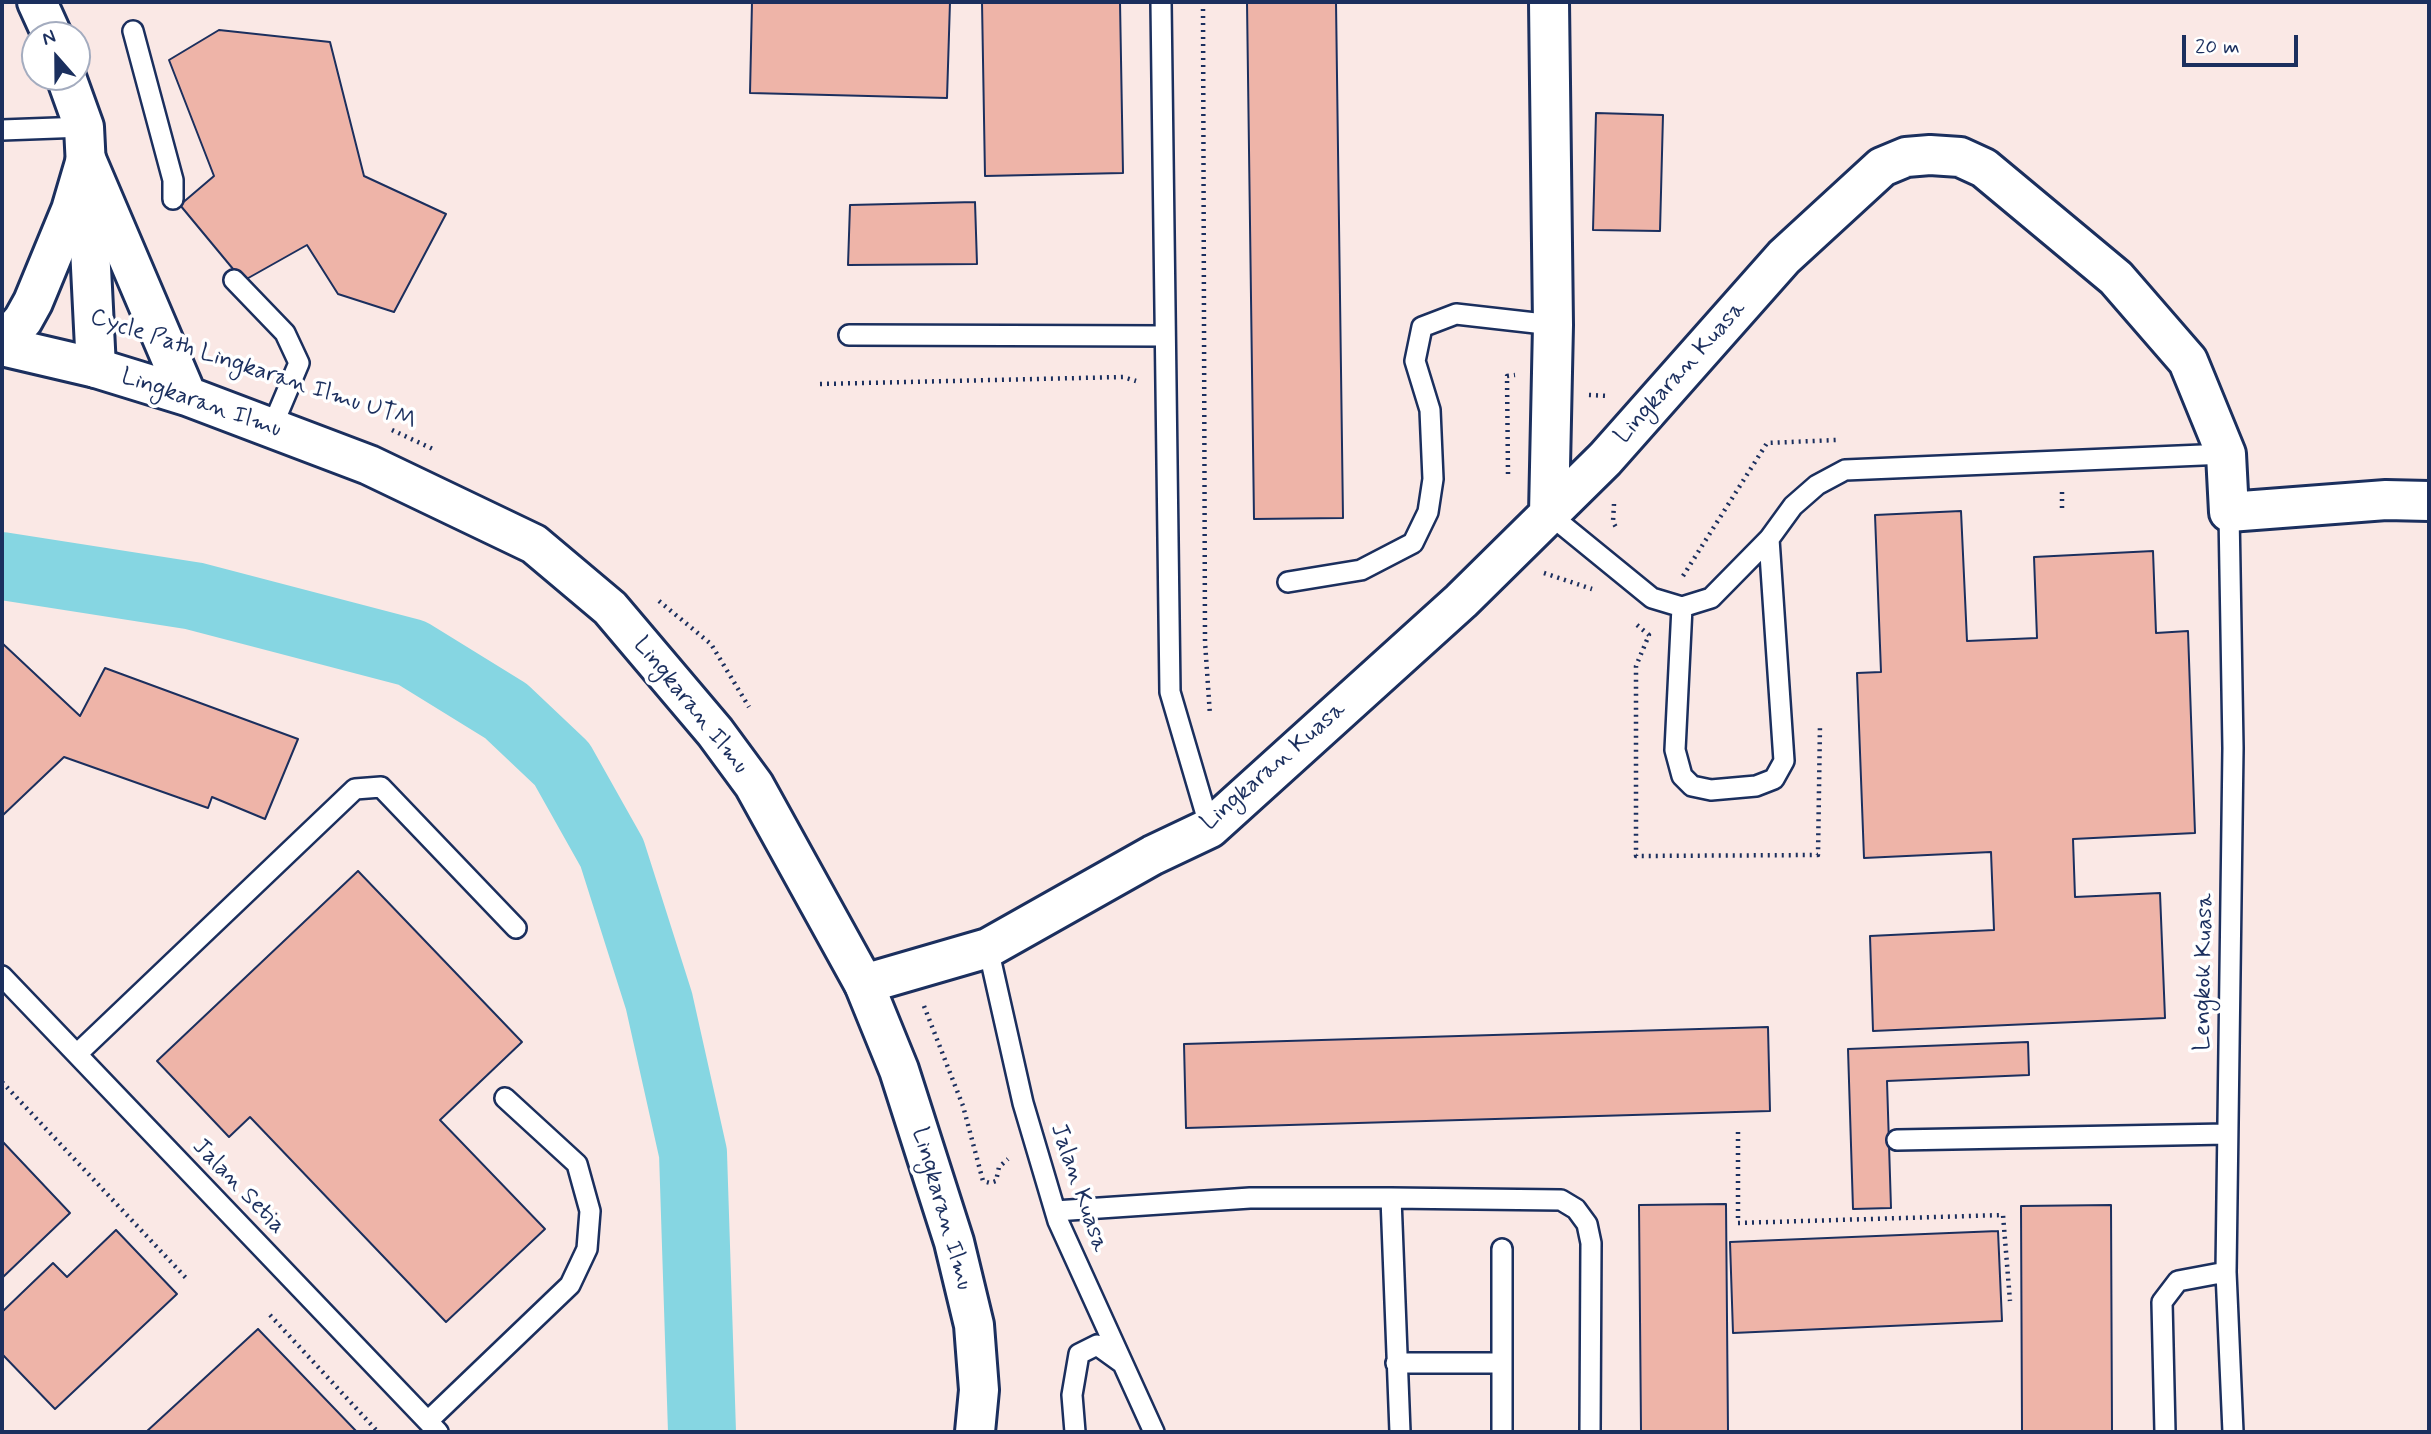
<!DOCTYPE html>
<html>
<head>
<meta charset="utf-8">
<style>
  body { margin:0 }
  #map { position:relative; width:2431px; height:1434px; overflow:hidden; background:#fff; font-family:Mynerve,sans-serif }
  canvas { display:block }
  .frame { position:absolute; inset:0; border:4px solid #1b2f5e; pointer-events:none }
  .north { position:absolute; left:21px; top:21px; width:70px; height:70px; box-sizing:border-box; background:#fff; border:2px solid #a4acbf; border-radius:50%; rotate:339deg; font-size:19px; font-weight:700; line-height:28px; text-align:center; color:#1b2f5e }
  .north::after { content:''; display:block; margin:auto; width:24px; height:32px; background:#1b2f5e; clip-path:polygon(50% 0,100% 100%,50% 72%,0 100%) }
  .scale { position:absolute; left:2182px; top:35px; width:116px; height:32px; box-sizing:border-box; border:4px solid #1b2f5e; border-top:0; padding-left:9px; font-size:21px; line-height:24px; white-space:nowrap; color:#1b2f5e; -webkit-text-stroke:5px #fff; paint-order:stroke }
</style>
</head>
<body>
<div id="map">
<canvas width="2431" height="1434"></canvas>
<div class="frame"></div>
<div class="north">N</div>
<div class="scale">20 m</div>
</div>
<script>
const c = document.querySelector('canvas').getContext('2d');
c.lineJoin = 'round';
function paint(path, color) {
  c.fillStyle = color;
  c.fill(path, 'evenodd');
}
function poly(rows) {
  const path = new Path2D();
  for (const r of rows) {
    path.moveTo(r[0], r[1]);
    for (let i = 2; i < r.length; i += 2) path.lineTo(r[i], r[i + 1]);
  }
  return path;
}
function strokePath(path, color, width, dash) {
  c.strokeStyle = color;
  c.lineWidth = width;
  c.lineCap = dash ? 'butt' : 'round';
  c.setLineDash(dash || []);
  c.stroke(path);
}
function label(font, color, halo, rows, align = 'center') {
  c.font = font + ' Mynerve,sans-serif';
  c.lineWidth = 7;
  c.setLineDash([]);
  c.textBaseline = 'middle';
  c.strokeStyle = halo;
  c.fillStyle = color;
  for (const [text, x, y, turn = 0] of rows) {
    c.save();
    c.translate(x, y);
    c.rotate((+turn || 0) * Math.PI / 180);
    c.textAlign = isNaN(turn) ? turn : align;
    if (halo) c.strokeText(text, 0, 0);
    c.fillText(text, 0, 0);
    c.restore();
  }
}
paint(poly([
  [2,2,2429,2,2429,1432,2,1432],
  [35,35,77,35,77,77,35,77]
]), '#fae8e5');
strokePath(poly([
  [2,566,194,596,412,653,506,711,562,764,612,853,659,1001,693,1153,702,1432]
]), '#86d6e2', 68);
const building = poly([
  [752,2,950,2,947,98,750,93,752,2],
  [982,2,1120,2,1123,173,985,176,982,2],
  [1247,2,1336,2,1343,518,1254,519,1247,2],
  [219,30,330,42,364,176,446,214,394,312,338,294,307,245,243,281,180,205,214,176,169,60,219,30],
  [1596,113,1663,115,1660,231,1593,230,1596,113],
  [975,202,977,264,848,265,850,205,975,202],
  [1961,511,1967,641,2037,638,2034,557,2153,551,2156,633,2188,631,2195,833,2073,839,2075,897,2160,893,2165,1018,1873,1031,1870,936,1994,930,1991,852,1864,858,1857,673,1881,672,1875,515,1961,511],
  [2,643,80,716,105,668,298,739,265,819,212,797,208,808,64,757,2,816,2,643],
  [358,871,522,1042,440,1120,545,1229,446,1322,250,1117,229,1137,157,1061,358,871],
  [1768,1027,1770,1111,1186,1128,1184,1044,1768,1027],
  [2028,1042,2029,1075,1887,1081,1891,1208,1853,1209,1848,1049,2028,1042],
  [2,1141,70,1213,2,1278,2,1141],
  [1726,1204,1728,1432,1641,1432,1639,1205,1726,1204],
  [2111,1205,2112,1432,2022,1432,2021,1206,2111,1205],
  [116,1230,177,1294,55,1409,2,1354,2,1312,53,1263,67,1277,116,1230],
  [1998,1231,2002,1321,1733,1333,1730,1242,1998,1231],
  [258,1329,357,1432,146,1432,258,1329]
]);
paint(building, '#eeb4a8');
strokePath(building, '#1b2f5e', 2);
const lane = poly([
  [1161,2,1170,692,1210,828],
  [133,31,173,180,173,199],
  [2,130,84,127],
  [234,280,285,333,299,363,272,427],
  [849,335,1165,336],
  [2229,512,2233,748,2226,1272,2233,1432],
  [1549,514,1652,598,1682,607,1711,598,1769,539,1793,506,1817,485,1845,470,2226,454],
  [1288,582,1361,570,1413,543,1428,512,1433,479,1430,410,1415,361,1422,327,1456,314,1553,325],
  [1682,607,1675,750,1682,776,1692,786,1711,790,1756,786,1774,779,1784,761,1769,539],
  [988,948,1023,1103,1058,1221,1154,1432],
  [2,976,438,1432],
  [77,1054,355,789,381,787,516,928],
  [1897,1140,2227,1134],
  [1391,1198,1561,1200,1576,1209,1587,1224,1591,1243,1590,1432],
  [1055,1211,1250,1198,1391,1198,1400,1432],
  [1396,1363,1501,1363],
  [428,1421,570,1285,587,1249,590,1211,577,1164,505,1098],
  [1075,1432,1072,1395,1079,1354,1097,1345,1122,1363],
  [1502,1432,1502,1249],
  [2165,1432,2162,1302,2178,1281,2226,1272]
]);
const street = poly([
  [37,2,52,35],
  [1549,2,1553,325,1549,514],
  [66,77,84,127,96,368],
  [864,984,988,948,1153,855,1210,828,1461,601,1605,459,1784,257,1882,167,1906,157,1930,155,1960,157,1984,168,2116,278,2188,361,2226,454,2229,512,2386,500,2429,501]
]);
const secondary = poly([
  [86,159,187,396],
  [2,344,23,320,33,302,71,210,86,159],
  [2,346,96,368,187,396,369,465,534,544,610,608,715,732,754,785,864,984,899,1070,954,1242,974,1325,979,1390,975,1432]
]);
strokePath(lane, '#1b2f5e', 24);
strokePath(street, '#1b2f5e', 44);
strokePath(secondary, '#1b2f5e', 44);
strokePath(poly([
  [1203,2,1205,642,1210,715],
  [820,384,1123,377,1136,381],
  [1589,395,1609,396],
  [392,430,435,450],
  [1508,474,1507,376,1515,375],
  [1614,504,1613,522,1617,529],
  [2062,508,2062,488],
  [1544,573,1592,589],
  [1683,576,1767,443,1836,440],
  [659,601,711,644,749,707],
  [1637,625,1649,635,1636,666,1636,856,1818,855,1820,724],
  [924,1006,963,1106,983,1181,990,1183,996,1181,999,1167,1008,1159],
  [2,1082,186,1278],
  [1738,1132,1738,1223,2003,1215,2010,1301],
  [270,1315,378,1432]
]), '#1b2f5e', 4.5, [2, 5]);
strokePath(lane, '#fff', 19);
strokePath(street, '#fff', 38);
strokePath(secondary, '#fff', 38);
label('24px', '#1b2f5e', '#fff', [
  ["Cycle Path Lingkaran Ilmu UTM",253,370,18],
  ["Lingkaran Kuasa",1681,373,-48],
  ["Lingkaran Ilmu",201,404,19],
  ["Lingkaran Ilmu",690,706,51],
  ["Lingkaran Kuasa",1274,767,-41],
  ["Lengkok Kuasa",2205,972,-89],
  ["Jalan Setia",238,1187,46],
  ["Jalan Kuasa",1078,1188,71],
  ["Lingkaran Ilmu",941,1209,74]
]);
</script>
</body>
</html>
